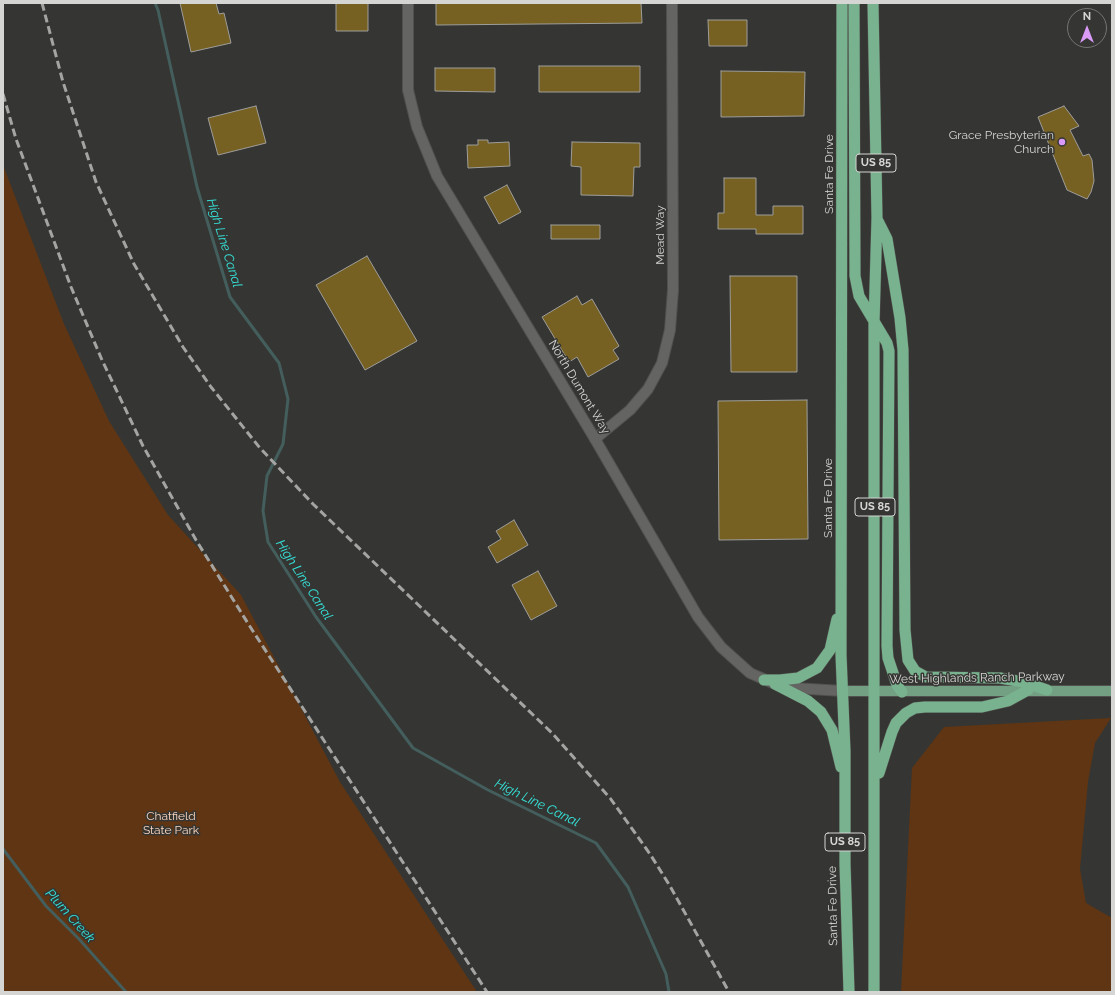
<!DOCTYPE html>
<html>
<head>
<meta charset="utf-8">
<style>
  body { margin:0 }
  #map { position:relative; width:1115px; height:995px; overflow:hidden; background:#353633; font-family:Raleway,sans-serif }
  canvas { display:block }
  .frame { position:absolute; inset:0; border:4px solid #d5d5d3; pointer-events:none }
  .north { position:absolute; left:1067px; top:8px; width:40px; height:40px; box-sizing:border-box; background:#353633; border:1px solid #757673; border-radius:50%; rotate:0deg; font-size:11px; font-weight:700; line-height:16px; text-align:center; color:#d5d5d3 }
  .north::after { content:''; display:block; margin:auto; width:14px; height:18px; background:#da9af7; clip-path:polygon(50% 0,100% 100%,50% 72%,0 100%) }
</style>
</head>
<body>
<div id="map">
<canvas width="1115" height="995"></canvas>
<div class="frame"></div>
<div class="north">N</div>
</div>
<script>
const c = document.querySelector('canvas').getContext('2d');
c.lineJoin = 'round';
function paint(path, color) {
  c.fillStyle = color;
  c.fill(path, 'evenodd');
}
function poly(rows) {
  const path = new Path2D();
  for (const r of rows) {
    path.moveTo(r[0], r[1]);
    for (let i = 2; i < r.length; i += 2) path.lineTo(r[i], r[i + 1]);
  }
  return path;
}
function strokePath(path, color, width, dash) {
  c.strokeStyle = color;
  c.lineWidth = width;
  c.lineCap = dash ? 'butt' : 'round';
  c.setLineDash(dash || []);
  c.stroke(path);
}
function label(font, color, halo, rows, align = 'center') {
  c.font = font + ' Raleway,sans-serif';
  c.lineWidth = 3;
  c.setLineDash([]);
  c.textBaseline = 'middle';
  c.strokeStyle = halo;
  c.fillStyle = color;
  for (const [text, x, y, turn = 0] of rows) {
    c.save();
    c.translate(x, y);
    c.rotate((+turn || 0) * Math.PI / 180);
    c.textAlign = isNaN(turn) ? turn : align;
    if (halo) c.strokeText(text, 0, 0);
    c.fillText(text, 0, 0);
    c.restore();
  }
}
paint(poly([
  [3,165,64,324,109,421,168,515,241,595,340,782,477,992,3,992],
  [1111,718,1095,743,1088,782,1080,869,1086,903,1112,918,1112,992,901,992,912,768,944,727]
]), '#5f3513');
strokePath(poly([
  [155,3,158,10,197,187,230,297,279,363,288,399,283,444,267,476,263,511,268,542,316,617,413,748,488,790,596,843,628,887,666,974,669,992],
  [3,849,46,906,79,939,126,992]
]), '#435e5c', 3);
const building = poly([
  [180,3,216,3,219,14,224,13,231,43,191,52,180,3],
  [336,3,368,3,368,31,336,31,336,3],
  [436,3,641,3,642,23,436,25,436,3],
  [708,20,747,20,747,46,709,46,708,20],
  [539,66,640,66,640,92,539,92,539,66],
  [435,68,495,68,495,92,435,91,435,68],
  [721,71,805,72,804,116,721,117,721,71],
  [256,106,266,143,218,155,208,118,256,106],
  [1064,106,1079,126,1070,130,1083,156,1089,154,1092,160,1094,181,1091,192,1087,199,1067,190,1038,117,1064,106],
  [478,140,488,140,488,143,509,142,510,166,468,168,467,145,478,145,478,140],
  [572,142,640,143,640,167,634,167,633,196,581,195,581,167,571,166,572,142],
  [724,178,756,178,756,215,773,215,773,206,803,206,803,234,756,234,756,229,718,229,718,213,724,213,724,178],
  [507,185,521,212,499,224,484,197,507,185],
  [551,225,600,225,600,239,551,239,551,225],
  [367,256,417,341,365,370,316,285,367,256],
  [730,276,797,276,797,372,731,372,730,276],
  [577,296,582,305,592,299,619,346,613,350,619,359,588,377,577,357,569,362,542,317,577,296],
  [807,400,808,539,719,540,718,401,807,400],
  [514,520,528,545,497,563,488,547,501,539,496,531,514,520],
  [538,571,557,606,531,620,512,585,538,571]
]);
paint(building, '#766123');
strokePath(building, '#9e9d9a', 1);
const minor = poly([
  [595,439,630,410,648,389,662,363,670,330,673,290,672,3]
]);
const tertiary = poly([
  [408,3,408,90,417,127,437,176,595,439,698,617,721,647,750,673,775,684,793,688,843,691]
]);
const primary = poly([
  [843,691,1112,691]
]);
const trunk = poly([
  [842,3,841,655,845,751,845,864,849,992],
  [854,3,855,276,859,296,887,343,889,351,887,646,888,658,897,685,902,692],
  [873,3,877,218,874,323,874,992],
  [878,221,887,239,900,318,903,350,905,630,908,660,915,671,926,677,1000,678,1023,682,1047,690],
  [764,680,780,680,798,678,817,668,830,650,837,619],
  [775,684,808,701,821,712,832,730,841,767],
  [879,773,892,732,896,723,906,713,915,708,925,707,982,707,1008,701,1028,690]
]);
strokePath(minor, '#51514f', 12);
strokePath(tertiary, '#51514f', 12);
strokePath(primary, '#51514f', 12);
strokePath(trunk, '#51514f', 12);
strokePath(minor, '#646562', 10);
strokePath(tertiary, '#646562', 10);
strokePath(primary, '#739f83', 10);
strokePath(trunk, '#78b28e', 11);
strokePath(poly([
  [42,3,63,82,96,182,134,264,183,347,211,387,260,448,313,504,552,733,610,798,650,854,670,886,729,992],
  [3,94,16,139,71,287,102,360,143,446,196,540,249,625,487,992]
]), '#a4a5a2', 3, [8, 4]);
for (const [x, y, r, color] of [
  [1062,142,4,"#da9af7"]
]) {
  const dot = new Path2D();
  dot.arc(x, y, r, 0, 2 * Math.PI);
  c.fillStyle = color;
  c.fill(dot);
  strokePath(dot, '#353633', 1.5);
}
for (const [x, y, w] of [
  [876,163,40],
  [875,507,40],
  [845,842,40]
]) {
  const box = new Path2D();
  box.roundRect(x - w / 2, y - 9, w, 18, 3);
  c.fillStyle = '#353633';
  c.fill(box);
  strokePath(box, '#d5d5d3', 1);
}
label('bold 11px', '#d5d5d3', null, [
  ["US 85",876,163],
  ["US 85",875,507],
  ["US 85",845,842]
]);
label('12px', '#d5d5d3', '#353633', [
  ["Grace Presbyterian",1054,135],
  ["Church",1054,149]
], 'right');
label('12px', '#d5d5d3', '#353633', [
  ["Santa Fe Drive",829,174,-90],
  ["Mead Way",660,235,-90],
  ["North Dumont Way",579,387,59],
  ["Santa Fe Drive",828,498,-90],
  ["West Highlands Ranch Parkway",977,678,-1],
  ["Santa Fe Drive",833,906,-91]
]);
label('12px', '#fdd7be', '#353633', [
  ["Chatfield",171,816],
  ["State Park",171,830]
]);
label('italic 13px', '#35e4db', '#353633', [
  ["High Line Canal",224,243,73],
  ["High Line Canal",304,580,57],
  ["High Line Canal",537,803,26],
  ["Plum Creek",70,916,48]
]);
</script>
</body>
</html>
